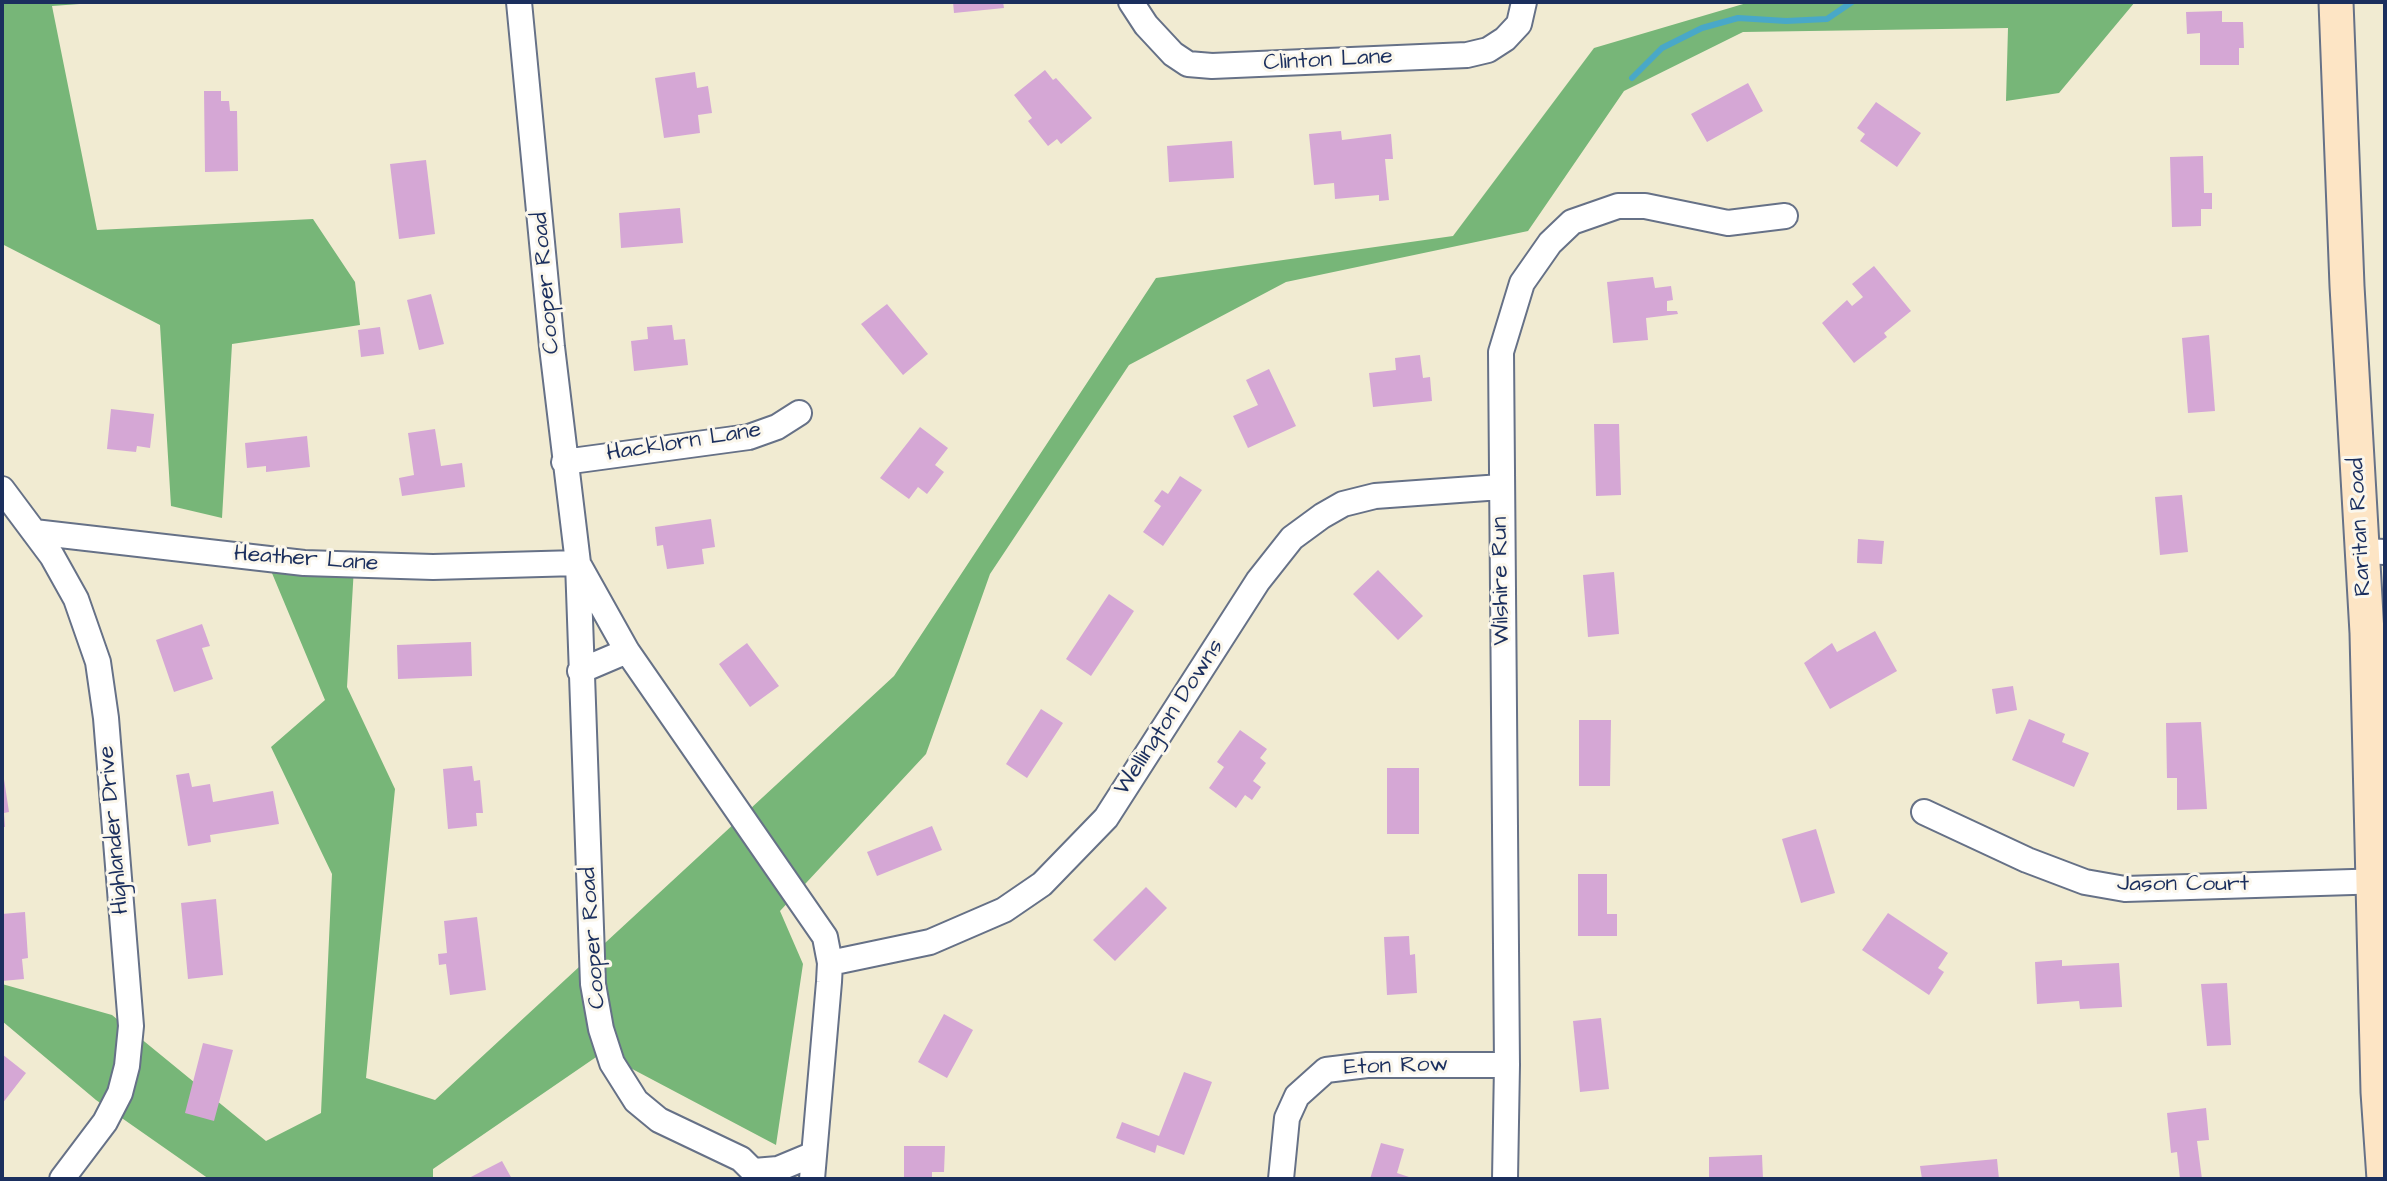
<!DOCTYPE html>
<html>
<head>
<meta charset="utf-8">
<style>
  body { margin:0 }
  #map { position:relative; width:2387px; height:1181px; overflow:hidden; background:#f1ebd2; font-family:"Architects Daughter",sans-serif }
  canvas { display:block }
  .frame { position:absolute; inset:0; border:4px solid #1b2f5e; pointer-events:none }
</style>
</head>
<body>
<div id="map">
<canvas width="2387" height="1181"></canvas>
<div class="frame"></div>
</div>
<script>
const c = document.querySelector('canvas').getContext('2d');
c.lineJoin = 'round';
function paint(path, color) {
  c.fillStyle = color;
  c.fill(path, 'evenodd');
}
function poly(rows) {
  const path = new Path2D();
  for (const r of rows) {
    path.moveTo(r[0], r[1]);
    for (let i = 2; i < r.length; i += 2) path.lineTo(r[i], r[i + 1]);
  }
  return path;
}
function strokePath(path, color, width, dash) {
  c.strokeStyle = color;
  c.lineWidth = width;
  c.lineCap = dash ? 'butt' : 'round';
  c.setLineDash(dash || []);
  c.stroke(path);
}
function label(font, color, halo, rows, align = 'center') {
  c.font = font + ' "Architects Daughter",sans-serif';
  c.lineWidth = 6;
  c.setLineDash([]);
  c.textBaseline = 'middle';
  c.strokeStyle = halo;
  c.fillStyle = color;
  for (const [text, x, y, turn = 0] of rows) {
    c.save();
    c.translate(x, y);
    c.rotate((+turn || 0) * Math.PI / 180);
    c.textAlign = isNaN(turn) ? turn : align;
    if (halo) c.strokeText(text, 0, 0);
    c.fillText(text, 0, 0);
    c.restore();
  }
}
paint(poly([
  [2,2,107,2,52,6,97,230,313,219,355,282,360,325,232,344,222,518,171,506,160,325,2,244],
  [1750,2,2135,2,2059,93,2006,101,2008,28,1743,32,1624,91,1528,231,1286,282,1129,365,990,574,926,754,780,911,803,964,776,1145,602,1053,433,1169,433,1179,209,1179,96,1100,2,1021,2,984,112,1015,266,1141,321,1113,332,874,271,747,325,700,264,554,354,567,347,687,395,789,366,1078,435,1100,894,676,1156,278,1453,236,1594,48]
]), '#77b678');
strokePath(poly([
  [1632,78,1662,48,1702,28,1738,18,1786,21,1827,19,1852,2]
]), '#49a8c8', 6);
paint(poly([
  [953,2,1003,2,1004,8,954,13],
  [2222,11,2222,22,2243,22,2244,48,2239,48,2239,65,2200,65,2200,33,2187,34,2186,12],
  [1045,70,1053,80,1056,78,1092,118,1061,144,1057,139,1048,146,1028,121,1032,118,1014,95],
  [695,72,697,88,708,86,712,113,698,115,700,133,664,138,655,78],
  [1748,83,1763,111,1707,142,1691,114],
  [204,91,221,91,221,101,229,101,230,111,237,111,238,171,205,172],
  [1876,102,1921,133,1897,167,1860,141,1865,134,1857,128],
  [1341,131,1342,140,1391,134,1393,159,1385,159,1389,200,1379,201,1379,195,1335,199,1334,183,1314,185,1309,134],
  [1232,141,1234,178,1169,182,1167,146],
  [2203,156,2204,193,2212,193,2212,209,2201,209,2201,226,2172,227,2170,157],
  [426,160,435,234,399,239,390,164],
  [680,208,683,243,621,248,619,213],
  [1874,266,1911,311,1884,333,1887,337,1854,363,1822,323,1847,300,1852,306,1863,297,1852,284],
  [1653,277,1655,288,1671,286,1673,300,1667,301,1667,311,1677,311,1678,314,1646,318,1648,340,1613,343,1607,282],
  [431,294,444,344,419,350,407,300],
  [887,304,928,354,903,375,861,324],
  [672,325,674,340,685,339,688,365,634,371,631,341,648,339,647,327],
  [380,327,384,354,361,357,358,330],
  [2209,335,2215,411,2188,413,2182,338],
  [1420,355,1423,378,1430,377,1432,401,1373,407,1369,373,1396,370,1395,358],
  [1269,369,1296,426,1248,448,1233,416,1258,405,1246,380],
  [111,409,154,414,150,448,137,446,136,452,107,449],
  [1594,424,1619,424,1621,495,1596,496],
  [920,427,948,448,935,465,944,472,927,494,918,487,909,499,880,478],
  [435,429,441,466,462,463,465,487,402,496,399,478,414,475,408,433],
  [307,436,310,467,266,472,266,466,247,468,245,443],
  [1180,476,1202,490,1163,546,1143,532,1161,506,1154,501,1162,490,1168,494],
  [2182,495,2188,552,2160,555,2155,497],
  [711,519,715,547,702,549,704,564,667,569,663,545,657,546,655,527],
  [1858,539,1884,541,1882,564,1857,563],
  [1378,570,1423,616,1398,640,1353,594],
  [1614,572,1619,634,1588,637,1583,575],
  [1109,594,1134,611,1091,676,1066,659],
  [202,624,210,646,202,648,213,679,174,692,156,640],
  [1875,631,1897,671,1830,709,1804,663,1832,643,1837,652],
  [471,642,472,676,398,679,397,645],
  [747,643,779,686,750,707,719,664],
  [2013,686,2017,710,1996,714,1992,689],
  [1041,709,1063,723,1027,778,1006,764],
  [2029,719,2065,734,2062,742,2089,753,2074,787,2012,760],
  [1579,720,1611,720,1610,786,1579,786],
  [2201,722,2207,809,2177,810,2177,778,2167,778,2166,723],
  [1240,730,1267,749,1260,758,1266,763,1253,781,1261,787,1252,800,1245,795,1236,808,1209,788,1224,767,1217,762],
  [2,766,9,812,4,813,5,827,2,827],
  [472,766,474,781,480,780,483,813,476,813,477,826,448,829,443,769],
  [1387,768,1419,768,1419,834,1387,834],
  [189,773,192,787,210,784,213,802,273,791,279,824,210,835,211,842,188,846,176,775],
  [932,826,942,850,877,876,867,852],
  [1816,829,1835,893,1801,903,1782,839],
  [1578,874,1607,874,1607,914,1617,914,1617,936,1578,936],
  [1146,887,1167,908,1115,961,1093,940],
  [216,899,223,975,188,979,181,903],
  [25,912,28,958,22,959,24,979,2,981,2,914],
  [1888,913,1948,953,1938,968,1944,972,1929,995,1862,950],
  [477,917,486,990,450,995,446,964,439,965,438,954,447,953,444,921],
  [1409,936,1410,955,1415,954,1417,993,1387,995,1384,937],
  [2062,960,2062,966,2119,963,2122,1007,2080,1009,2079,1001,2037,1004,2035,962],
  [2227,983,2231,1045,2207,1046,2201,984],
  [944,1014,973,1030,947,1078,918,1062],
  [1601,1018,1609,1089,1580,1092,1573,1021],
  [203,1043,233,1050,214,1121,185,1113],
  [2,1054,26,1073,2,1104],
  [1184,1072,1212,1082,1184,1155,1157,1145,1155,1153,1116,1138,1122,1122,1159,1136],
  [2206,1108,2209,1140,2197,1141,2202,1179,2180,1179,2177,1152,2171,1153,2167,1113],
  [1381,1143,1404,1149,1397,1173,1415,1179,1370,1179],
  [904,1146,945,1146,944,1172,932,1172,932,1179,904,1179],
  [1762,1155,1763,1179,1709,1179,1709,1157],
  [1997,1159,1999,1179,1922,1179,1920,1166],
  [502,1161,512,1179,467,1179]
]), '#d5a7d5');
const street = poly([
  [519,2,552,347,578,563,593,984,601,1029,612,1063,636,1101,659,1120,741,1159,761,1179],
  [1131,2,1146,25,1173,54,1188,64,1212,66,1467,55,1488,50,1505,39,1519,24,1524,2],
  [564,462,749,437,777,427,799,413],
  [2,489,52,556,76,599,98,662,106,718,131,1026,127,1066,120,1093,105,1122,62,1179],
  [34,532,304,563,433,567,578,563],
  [2361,551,2385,552],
  [580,567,627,651,825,937,830,963,829,982,812,1179],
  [580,671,627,651],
  [1924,812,2027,860,2085,882,2125,889,2385,881],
  [830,963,930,942,1004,910,1042,884,1106,818,1258,581,1292,538,1322,516,1343,504,1375,496,1501,487],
  [754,1171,778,1169,814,1154],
  [1281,1179,1287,1118,1297,1096,1326,1070,1367,1065,1507,1065],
  [1505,1179,1507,1065,1501,352,1522,283,1550,243,1572,222,1618,206,1645,206,1728,223,1785,216]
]);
const secondary = poly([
  [2336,2,2347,286,2367,633,2378,1092,2384,1179]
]);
strokePath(street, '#667187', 28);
strokePath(secondary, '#667187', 37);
strokePath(street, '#fff', 24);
strokePath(secondary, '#fde5c5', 33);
label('23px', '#1b2f5e', '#fbf7ec', [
  ["Clinton Lane",1328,61,-3],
  ["Cooper Road",547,283,-95],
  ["Hacklorn Lane",684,443,-9],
  ["Raritan Road",2361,527,-93],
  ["Heather Lane",306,560,4],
  ["Wilshire Run",1502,581,-91],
  ["Wellington Downs",1170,718,-57],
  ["Highlander Drive",115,830,-95],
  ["Jason Court",2183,885],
  ["Cooper Road",594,938,-94],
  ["Eton Row",1396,1067,-2]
]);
</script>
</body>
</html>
